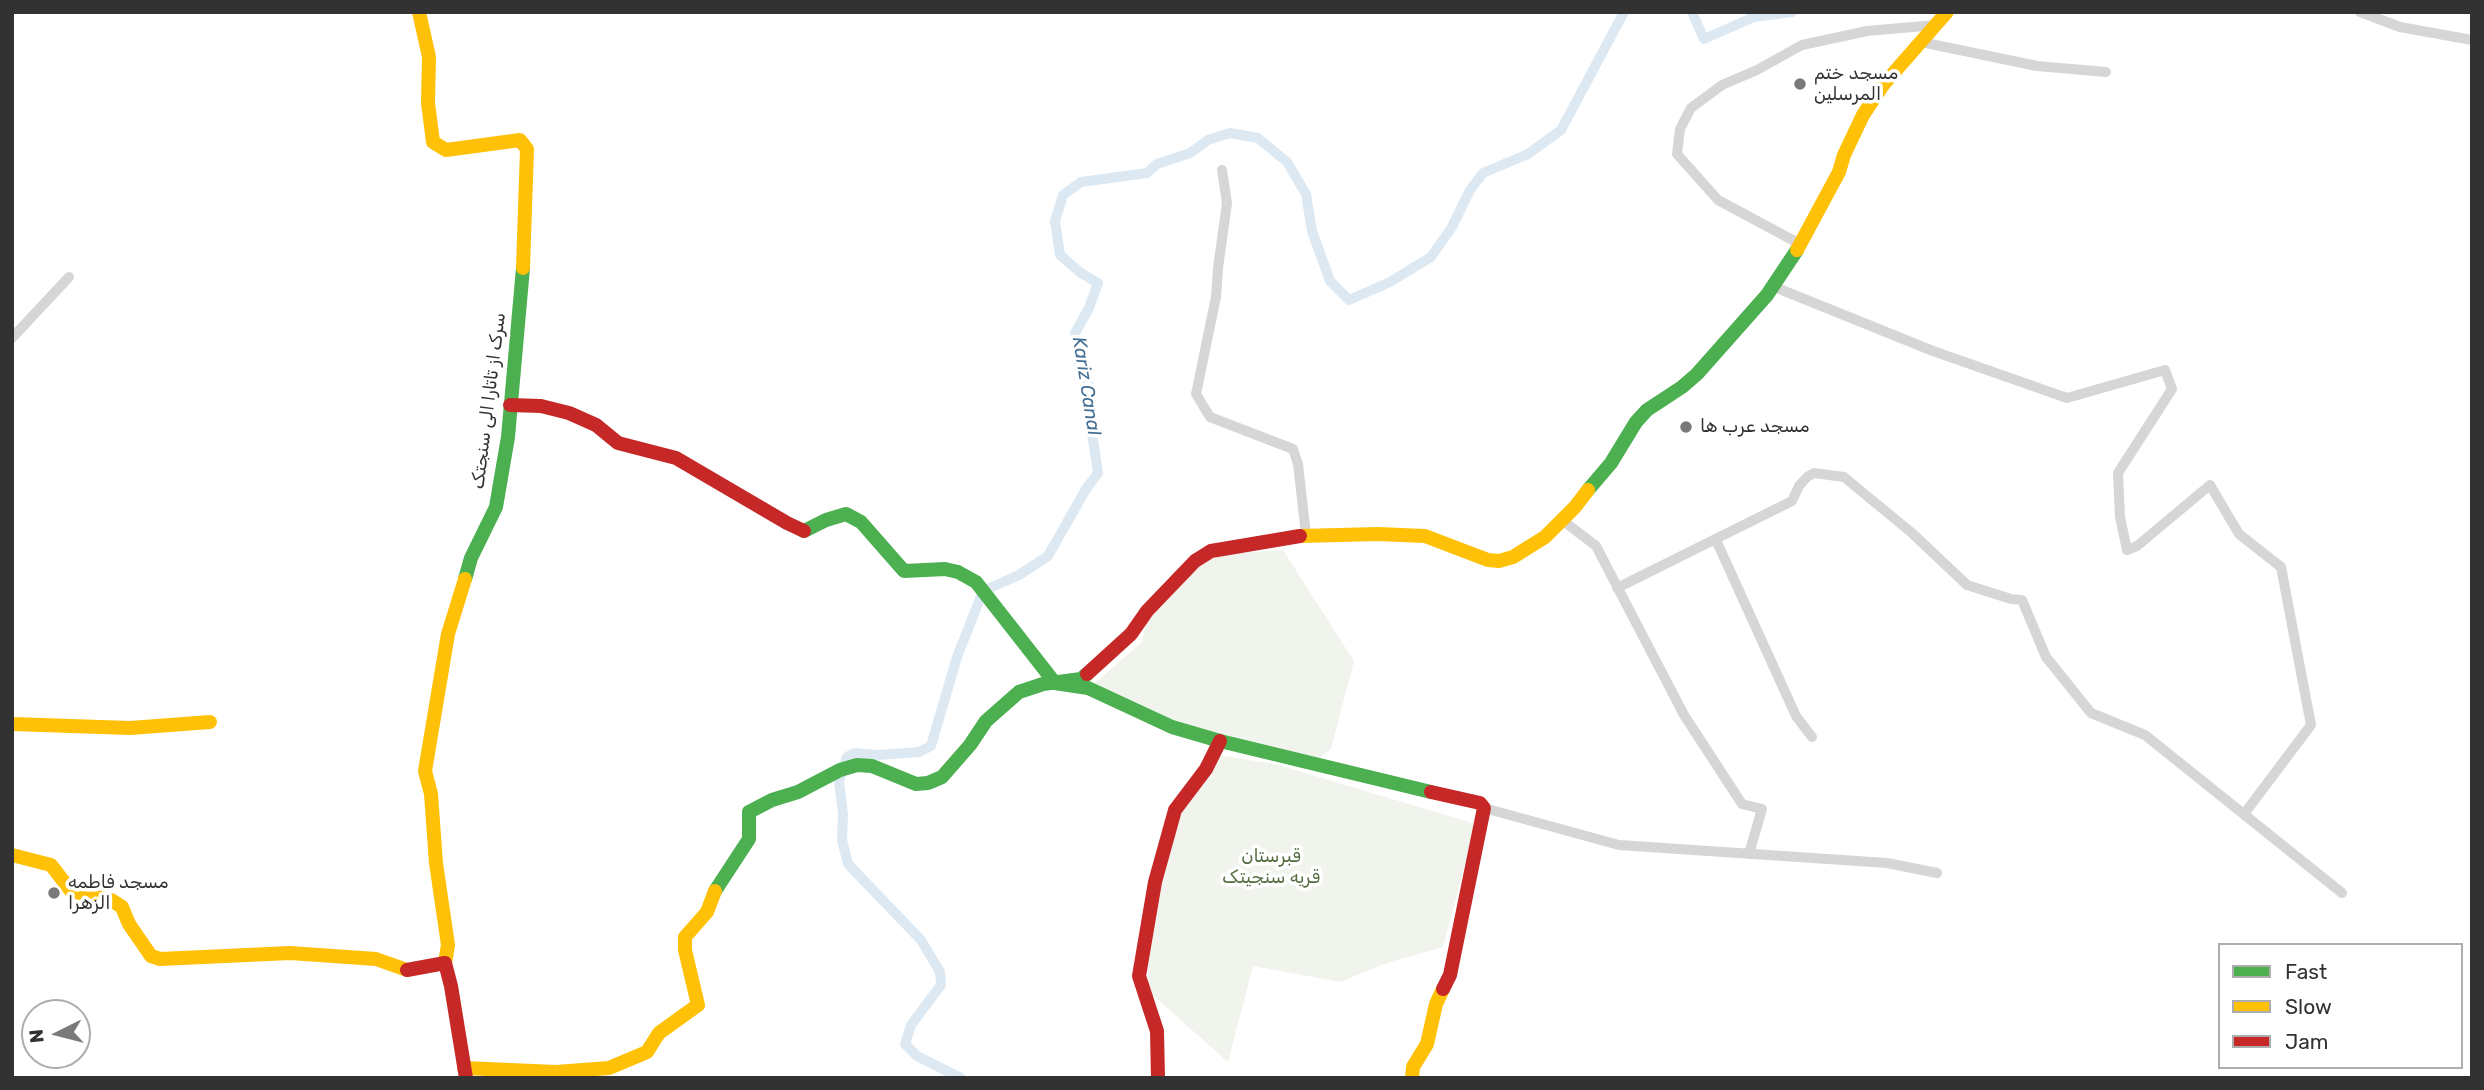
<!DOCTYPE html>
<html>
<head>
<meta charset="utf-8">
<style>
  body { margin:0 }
  #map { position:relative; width:2484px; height:1090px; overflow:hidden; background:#fff; font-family:Rubik,sans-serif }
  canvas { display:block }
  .frame { position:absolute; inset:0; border:14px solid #323232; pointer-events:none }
  .legend { position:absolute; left:2218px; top:943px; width:245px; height:126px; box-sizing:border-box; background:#fff; border:2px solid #adadad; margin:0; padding:9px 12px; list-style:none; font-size:21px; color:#323232 }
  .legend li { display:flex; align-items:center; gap:14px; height:35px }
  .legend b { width:35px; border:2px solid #adadad }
  .north { position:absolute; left:21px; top:999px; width:70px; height:70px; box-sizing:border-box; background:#fff; border:2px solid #adadad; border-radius:50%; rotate:264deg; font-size:19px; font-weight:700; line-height:28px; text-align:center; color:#323232 }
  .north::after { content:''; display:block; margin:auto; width:24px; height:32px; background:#7a7a7a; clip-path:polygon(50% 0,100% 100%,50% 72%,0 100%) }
</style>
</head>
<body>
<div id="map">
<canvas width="2484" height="1090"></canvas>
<div class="frame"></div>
<ul class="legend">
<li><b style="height:9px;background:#4caf50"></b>Fast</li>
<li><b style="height:9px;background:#ffc107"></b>Slow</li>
<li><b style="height:9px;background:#c62828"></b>Jam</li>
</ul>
<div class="north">N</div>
</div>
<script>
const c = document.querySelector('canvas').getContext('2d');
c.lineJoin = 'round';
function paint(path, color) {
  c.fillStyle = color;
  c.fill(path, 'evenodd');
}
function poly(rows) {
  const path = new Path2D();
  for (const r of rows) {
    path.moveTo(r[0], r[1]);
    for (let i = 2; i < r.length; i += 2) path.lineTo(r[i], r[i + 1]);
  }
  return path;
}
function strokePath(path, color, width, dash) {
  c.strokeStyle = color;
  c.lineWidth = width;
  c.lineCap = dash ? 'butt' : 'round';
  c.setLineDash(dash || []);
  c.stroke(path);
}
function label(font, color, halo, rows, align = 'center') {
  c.font = font + ' Rubik,"Noto Sans Arabic",sans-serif';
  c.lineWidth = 7;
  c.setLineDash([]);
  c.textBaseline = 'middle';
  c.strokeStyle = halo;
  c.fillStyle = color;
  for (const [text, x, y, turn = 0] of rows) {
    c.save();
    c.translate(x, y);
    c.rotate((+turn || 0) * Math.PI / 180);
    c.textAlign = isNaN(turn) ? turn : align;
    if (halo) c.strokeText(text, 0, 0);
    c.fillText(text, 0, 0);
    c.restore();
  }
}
paint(poly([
  [1283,550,1354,661,1331,749,1319,758,1184,736,1089,688,1142,642,1146,623,1192,571,1221,554],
  [1217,755,1275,764,1476,824,1443,947,1390,962,1340,982,1253,966,1228,1062,1148,991,1148,948,1173,823]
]), '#f0f4ed');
strokePath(poly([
  [1692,12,1704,39,1754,17,1792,12],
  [961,1078,917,1056,905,1044,911,1025,941,985,940,972,921,940,848,864,842,840,843,814,839,781,847,757,854,753,878,755,919,752,931,746,957,657,983,591,1019,575,1048,556,1086,489,1098,473,1091,427,1091,388,1079,368,1075,333,1089,308,1098,283,1081,273,1060,255,1055,221,1063,195,1081,182,1147,173,1157,164,1190,153,1208,140,1230,133,1258,138,1287,162,1306,194,1312,231,1330,281,1349,300,1390,282,1431,257,1452,227,1470,190,1483,173,1528,154,1561,130,1624,12]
]), '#dde9f2', 10);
strokePath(poly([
  [2360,12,2400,27,2472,40],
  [1921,42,2037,66,2106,72],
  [1222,170,1227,203,1218,268,1216,297,1196,394,1210,417,1293,449,1298,464,1306,535],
  [1800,244,1718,200,1677,154,1680,129,1691,108,1722,85,1757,70,1802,45,1867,31,1936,25],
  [1772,286,1933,351,2067,398,2165,370,2172,389,2118,473,2120,517,2127,550,2137,546,2210,485,2239,534,2281,567,2311,725,2244,814],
  [12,338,69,277],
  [1562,520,1596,546,1684,715,1742,804,1762,809,1749,854],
  [1716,540,1796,716,1812,737],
  [1617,588,1792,501,1799,486,1807,477,1814,473,1844,477,1912,533,1967,585,2011,599,2022,600,2046,657,2091,713,2145,735,2342,893],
  [1484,808,1619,845,1887,863,1937,873]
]), '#d6d6d6', 10);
strokePath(poly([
  [1588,490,1611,463,1636,422,1647,410,1682,387,1697,374,1767,295,1797,250],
  [804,531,826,520,846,514,861,522,904,571,945,569,958,572,976,582,1055,683,1088,688,1172,727,1220,741,1431,792],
  [465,579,471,558,496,507,508,437,523,268],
  [715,891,749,839,749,812,772,800,798,792,840,770,857,765,872,766,916,784,928,783,942,777,970,745,986,721,1019,692,1043,684,1081,679,1087,674]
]), '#4caf50', 14);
strokePath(poly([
  [419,12,429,57,428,103,433,142,446,150,520,140,527,149,523,268],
  [1797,250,1839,172,1844,155,1863,115,1883,85,1947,12],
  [1300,536,1378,534,1425,536,1488,560,1499,561,1513,557,1545,537,1575,507,1588,490],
  [12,724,130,728,210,722],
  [12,855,51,865,71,891,111,900,122,907,129,924,151,956,160,959,290,953,376,959,407,970],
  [445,963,448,945,436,863,431,794,425,771,448,634,465,579],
  [464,1068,556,1072,609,1068,647,1052,659,1033,698,1005,685,950,685,937,707,912,715,891],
  [1412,1078,1413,1067,1427,1044,1436,1004,1443,989]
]), '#ffc107', 14);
strokePath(poly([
  [510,405,541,406,569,413,596,425,618,443,676,458,787,523,804,531],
  [1087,674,1131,634,1147,611,1195,561,1211,551,1300,536],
  [1431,792,1480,803,1484,808,1450,975,1443,989],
  [407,970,445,963,451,986,466,1078],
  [1158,1078,1157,1031,1139,976,1155,882,1175,810,1206,769,1220,741]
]), '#c62828', 14);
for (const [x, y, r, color] of [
  [1800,84,7,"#7a7a7a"],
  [1686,427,7,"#7a7a7a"],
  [54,893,7,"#7a7a7a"]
]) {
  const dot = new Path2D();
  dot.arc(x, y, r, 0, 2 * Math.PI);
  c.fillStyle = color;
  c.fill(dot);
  strokePath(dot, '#fff', 2.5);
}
label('18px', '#323232', '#fff', [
  ["مسجد ختم",1814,74],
  ["المرسلین",1814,95],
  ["مسجد عرب ها",1700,427],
  ["مسجد فاطمه",68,883],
  ["الزهرا",68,904]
], 'left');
label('18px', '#323232', '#fff', [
  ["سرک از تاتارا الی سنجتک",489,401,-83]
]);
label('18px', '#536d40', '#fff', [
  ["قبرستان",1271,857],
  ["قریه سنجیتک",1271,878]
]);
label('italic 19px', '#426e93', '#fff', [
  ["Kariz Canal",1086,386,81]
]);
</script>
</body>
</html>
